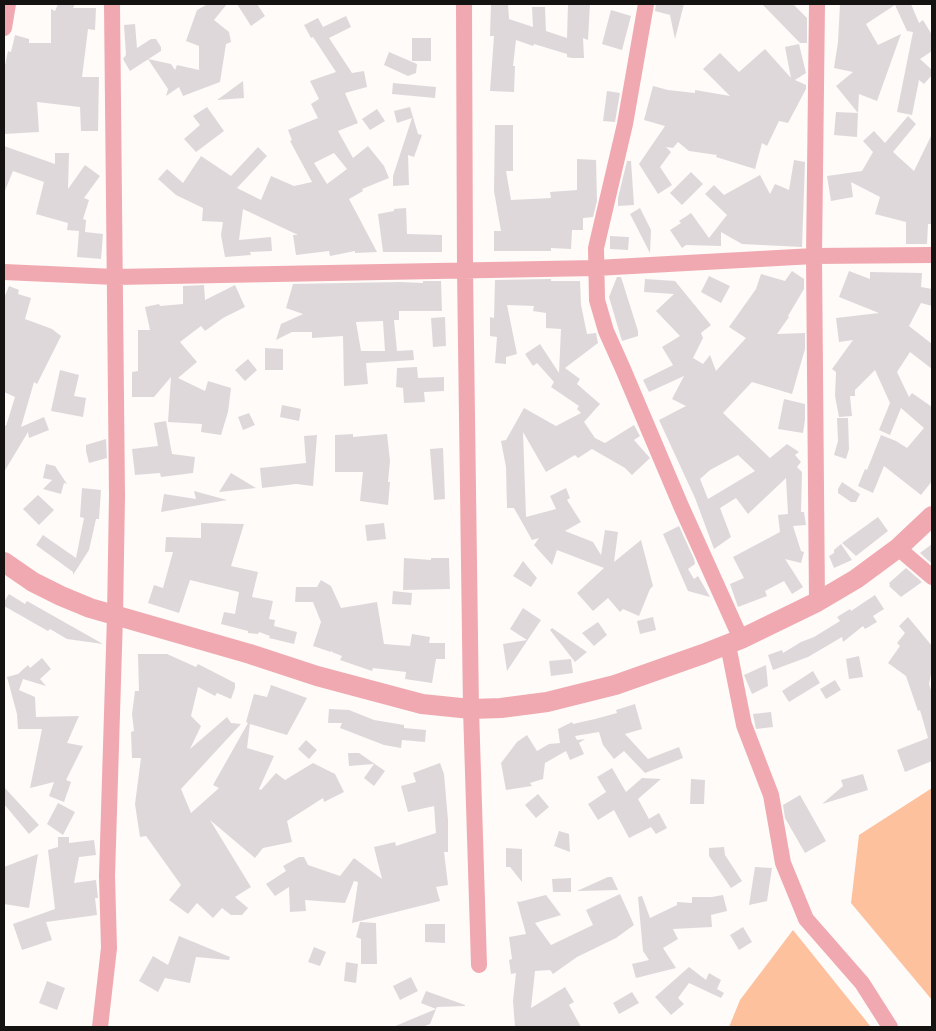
<!DOCTYPE html>
<html>
<head>
<meta charset="utf-8">
<style>
  body { margin:0 }
  #map { position:relative; width:936px; height:1031px; overflow:hidden; background:#fefbf9; font-family:"Exo 2",sans-serif }
  canvas { display:block }
  .frame { position:absolute; inset:0; border:5px solid #151312; pointer-events:none }
</style>
</head>
<body>
<div id="map">
<canvas width="936" height="1031"></canvas>
<div class="frame"></div>
</div>
<script>
const c = document.querySelector('canvas').getContext('2d');
c.lineJoin = 'round';
function paint(path, color) {
  c.fillStyle = color;
  c.fill(path, 'evenodd');
}
function poly(rows) {
  const path = new Path2D();
  for (const r of rows) {
    path.moveTo(r[0], r[1]);
    for (let i = 2; i < r.length; i += 2) path.lineTo(r[i], r[i + 1]);
  }
  return path;
}
function strokePath(path, color, width, dash) {
  c.strokeStyle = color;
  c.lineWidth = width;
  c.lineCap = dash ? 'butt' : 'round';
  c.setLineDash(dash || []);
  c.stroke(path);
}
paint(poly([
  [932,788,932,1000,851,903,859,835],
  [793,930,871,1027,729,1027,740,1000]
]), '#fdc19e');
paint(poly([
  [58,4,75,4,73,8,96,8,95,30,88,29,82,77,99,77,98,131,81,131,80,107,37,102,39,132,4,134,4,70,8,51,11,52,15,35,29,39,29,43,51,43,51,9,55,11],
  [208,4,227,4,214,20,229,32,231,42,226,44,220,82,183,96,179,87,166,96,168,89,148,59,171,64,175,70,177,65,199,70,199,46,186,41,197,10],
  [237,4,257,4,265,16,251,26],
  [491,4,508,4,509,19,533,27,532,7,545,7,546,31,567,38,568,4,590,4,588,40,583,38,584,58,572,58,567,57,567,54,534,44,533,46,516,40,513,66,515,66,514,92,490,91,494,36,490,36],
  [656,4,684,4,675,39,670,15,655,11],
  [762,4,793,4,807,18,807,43,800,43],
  [840,4,911,4,919,23,923,20,932,35,932,51,920,59,932,70,932,75,924,84,919,80,912,115,897,112,913,32,907,31,895,5,866,24,878,45,901,34,877,101,859,94,858,113,836,86,853,72,834,68,838,42],
  [611,10,631,16,622,50,602,44],
  [346,16,351,27,329,38,352,73,364,71,367,87,345,93,358,123,338,131,353,158,368,146,384,166,389,178,362,189,363,191,349,199,377,252,355,253,355,251,330,256,329,251,296,255,293,235,298,235,243,209,239,240,271,237,272,251,250,252,251,255,225,257,221,235,223,222,202,221,203,208,176,195,158,179,167,169,183,183,201,156,231,176,258,147,267,156,237,188,261,200,271,176,294,186,312,182,290,141,292,140,288,130,318,118,311,104,319,99,310,81,336,72,313,37,311,38,304,25,318,18,323,27],
  [334,153,347,169,327,184,314,163],
  [135,24,137,48,151,39,156,39,161,47,161,51,130,71,123,59,126,55,124,25],
  [412,38,431,38,431,61,412,61],
  [799,44,806,73,795,80,806,85,806,89,788,123,779,121,767,146,762,143,755,169,716,157,717,155,689,151,678,142,673,148,666,147,671,152,660,167,672,185,658,194,639,164,665,126,644,120,653,86,668,90,695,93,695,90,730,96,703,69,720,53,739,72,765,49,791,78,785,47],
  [389,52,417,64,416,73,408,76,384,65],
  [243,81,244,98,217,100],
  [393,83,436,87,435,98,392,94],
  [607,91,620,93,615,122,603,121],
  [207,107,224,131,196,152,184,139,200,125,193,116],
  [410,107,418,134,422,135,414,157,408,155,409,185,393,186,393,176,412,118,397,123,394,111],
  [377,109,385,121,370,130,362,119],
  [836,112,858,113,857,137,834,135],
  [908,116,916,124,893,152,914,171,932,134,932,213,931,224,928,224,927,244,906,244,906,222,875,214,880,197,851,182,853,197,831,201,827,176,862,171,873,152,863,141,874,131,885,143],
  [495,125,513,125,513,171,506,171,511,200,551,198,550,192,577,190,577,159,596,160,597,201,593,217,583,218,583,230,572,230,571,249,551,248,551,251,494,251,494,231,501,231,494,191],
  [4,146,55,164,55,153,69,153,68,189,85,165,100,176,84,198,89,200,83,219,86,220,85,232,103,234,101,259,77,257,79,231,67,230,68,223,36,214,44,182,13,171,4,193],
  [794,160,805,162,802,247,742,244,721,232,721,246,686,245,682,248,670,230,681,223,679,221,691,213,709,238,727,215,705,194,714,185,724,195,760,175,770,194,775,184,789,190],
  [627,161,631,161,634,205,618,206,618,198],
  [691,172,703,184,682,205,670,193],
  [406,208,407,234,442,235,442,252,383,252,378,214,394,211,394,209],
  [640,208,651,230,650,253,630,214],
  [610,236,629,237,628,250,610,249],
  [792,271,804,279,804,289,788,316,789,317,777,334,805,333,805,349,792,394,752,382,723,413,770,458,787,444,799,452,795,455,801,462,797,467,802,472,801,512,804,512,806,525,793,526,801,551,804,552,801,563,785,559,803,587,792,594,784,581,765,591,767,596,738,607,730,584,744,578,733,557,780,532,778,515,788,514,786,478,748,514,736,498,720,508,731,537,714,549,695,498,659,420,686,406,672,399,684,376,649,392,643,380,673,365,662,347,680,336,656,311,674,294,644,292,645,279,675,281,711,325,701,333,703,338,693,358,703,364,710,355,716,371,746,338,729,327,756,289,761,274,785,281],
  [738,455,755,471,708,499,700,479,710,470],
  [849,271,870,279,870,272,922,273,921,287,932,289,932,306,921,303,909,326,932,344,932,369,910,352,897,372,909,397,912,393,932,407,932,481,921,495,884,466,873,493,858,486,865,469,867,470,881,435,896,441,907,448,924,428,901,408,890,435,879,430,890,403,875,370,855,390,855,396,850,396,852,416,839,417,835,396,836,372,832,369,853,340,839,342,836,318,879,313,839,297],
  [709,276,730,286,721,303,701,292],
  [617,277,621,277,638,331,638,336,622,341,609,297],
  [551,279,551,281,580,281,581,305,587,334,596,333,598,343,565,368,580,379,577,384,600,404,584,422,595,438,605,443,634,425,640,436,634,440,650,458,632,475,625,468,592,449,578,458,575,455,546,472,523,432,526,517,556,509,550,496,566,488,570,498,567,500,581,522,565,531,593,542,601,555,605,530,618,532,614,562,641,540,653,586,650,589,639,616,623,609,620,612,608,598,593,611,577,593,604,568,557,550,552,565,534,545,539,538,532,540,514,508,507,508,506,467,501,441,506,440,524,408,556,426,581,413,577,409,579,406,551,387,554,382,537,363,533,366,525,354,540,344,559,373,561,329,546,328,546,313,533,311,534,306,507,305,517,354,506,357,506,364,495,363,497,337,490,336,490,317,494,318,495,280],
  [423,281,441,281,442,311,399,311,399,320,394,320,397,351,413,350,414,360,366,363,368,384,344,386,343,336,312,338,312,332,292,332,276,340,281,324,303,314,286,308,293,284,400,282,423,283],
  [383,321,385,351,361,351,356,322],
  [204,285,205,300,235,285,245,307,223,318,205,331,201,326,180,342,197,362,178,378,205,391,208,381,231,388,228,412,221,435,201,432,202,424,168,422,171,377,154,397,132,397,132,372,138,371,138,330,150,330,145,307,159,304,160,306,183,304,183,286],
  [9,286,19,290,18,294,31,298,25,319,52,329,61,336,37,384,34,382,21,427,44,417,49,430,29,438,28,432,4,472,4,424,6,426,15,397,4,392,4,298],
  [445,317,446,346,433,347,431,318],
  [265,348,283,349,283,370,265,370],
  [248,359,257,370,245,381,235,370],
  [417,367,418,378,444,377,444,391,424,392,425,402,404,403,403,388,396,387,397,368],
  [60,370,79,375,74,396,86,398,83,417,51,411],
  [784,399,805,404,805,420,803,433,778,429],
  [282,405,301,409,299,421,280,417],
  [249,413,255,425,243,430,238,417],
  [837,418,848,418,849,449,846,459,834,455,838,441],
  [166,421,172,454,195,457,193,473,161,477,160,473,135,475,132,449,158,446,154,423],
  [353,434,353,437,387,434,390,461,388,482,390,482,388,505,360,501,363,472,335,472,335,435],
  [317,435,313,486,296,484,262,488,260,468,306,463,304,436],
  [106,439,107,458,89,463,86,451,86,445],
  [443,448,445,499,434,500,430,449],
  [46,464,55,466,67,484,64,483,61,494,43,489,52,480,43,478],
  [231,473,256,488,219,492],
  [842,482,860,494,856,502,851,502,838,493,838,489],
  [82,488,101,490,99,519,96,519,89,550,73,575,73,572,36,545,43,535,76,558,84,518,80,517],
  [194,491,227,500,161,512,164,494,196,499],
  [38,495,54,510,39,525,23,509],
  [878,517,888,531,856,556,842,543],
  [201,523,244,524,231,566,258,572,252,597,273,601,269,619,275,620,274,626,297,632,294,644,269,638,270,636,259,632,258,634,248,633,248,631,221,624,224,612,235,614,239,592,190,580,179,613,148,603,154,585,163,588,173,552,165,552,166,537,201,538],
  [384,523,386,539,367,541,365,525],
  [679,526,694,559,695,564,688,569,694,579,698,576,710,597,688,591,663,534],
  [841,544,852,560,834,568,829,556,834,553,834,550],
  [932,544,932,564,920,553],
  [404,558,431,560,431,558,449,558,450,589,403,590],
  [523,561,537,578,531,587,513,576],
  [906,568,922,582,901,597,889,586,890,585,889,583],
  [321,580,331,586,341,608,377,602,384,644,410,646,412,634,430,637,429,643,445,643,445,659,436,659,432,683,405,679,406,672,373,668,372,671,340,660,342,656,332,652,332,650,331,652,313,646,321,622,313,602,295,602,296,587,317,587],
  [393,591,412,593,411,605,392,604],
  [9,594,25,604,27,601,103,644,67,639,50,629,48,631,4,606,4,602],
  [875,595,884,609,873,616,877,622,865,629,863,626,843,642,842,637,808,657,773,670,768,655,782,650,783,653,801,642,814,637,840,621,837,617,850,609,851,611],
  [523,608,541,620,507,671,503,644,527,640,510,629],
  [653,617,656,630,640,634,637,621],
  [908,617,932,646,932,669,929,684,932,693,932,761,905,772,897,750,928,738,920,710,918,711,906,676,888,663,900,646,897,643,905,633,899,626],
  [598,622,607,635,594,646,582,633],
  [552,628,587,652,575,662,550,630],
  [138,654,167,654,196,667,198,664,235,683,235,688,231,699,217,693,215,696,198,687,191,716,201,726,190,749,227,717,231,723,241,724,181,789,191,813,219,788,213,785,248,723,246,722,254,694,267,697,271,685,307,698,287,735,250,724,247,748,274,756,259,789,261,790,276,773,285,780,313,763,335,774,344,792,324,802,323,798,287,821,292,842,263,848,255,858,210,820,251,887,235,897,248,908,242,915,231,915,222,908,213,918,197,903,188,914,169,900,181,885,146,836,140,837,135,804,141,758,132,758,131,732,134,731,132,714,135,691,139,691],
  [859,656,863,677,849,679,846,659],
  [42,658,51,669,40,679,46,686,23,679,19,690,35,697,36,717,79,716,67,743,83,746,66,780,71,782,64,802,49,796,54,782,30,788,42,729,18,729,17,714,7,677,18,674,28,665,30,668],
  [571,659,573,673,551,676,549,661],
  [766,665,768,686,752,694,744,675],
  [813,671,820,683,789,702,782,691],
  [835,680,841,690,826,699,820,689],
  [635,704,642,729,625,734,648,759,679,747,683,758,645,773,624,751,614,759,603,745,599,732,575,736,577,740,585,739,579,743,584,754,570,760,566,751,545,763,543,779,530,783,532,786,506,790,501,763,517,742,527,735,537,751,549,744,560,743,558,729,572,722,573,724,595,719,617,713,616,710],
  [329,709,349,710,374,720,404,725,404,728,426,730,425,742,402,740,401,748,384,745,340,728,342,723,328,723],
  [771,712,773,727,756,729,753,714],
  [306,740,317,750,309,759,298,749],
  [348,753,359,753,385,771,374,786,364,778,374,764,349,766],
  [440,763,444,774,448,820,448,852,444,852,448,885,436,887,440,901,352,923,358,882,354,881,345,903,305,900,306,911,290,912,289,887,275,896,266,884,286,871,283,866,299,857,304,857,308,865,340,876,354,858,382,879,374,847,395,842,396,846,436,833,434,806,408,812,401,786,416,782,413,773],
  [612,768,626,792,642,778,661,779,638,799,649,819,659,813,667,828,656,834,651,827,629,838,614,810,598,820,588,804,606,792,597,777],
  [863,774,868,790,822,804,843,786,841,780],
  [691,779,705,780,704,804,690,804],
  [4,787,39,825,29,834,4,804],
  [538,794,549,807,536,818,525,805],
  [800,795,826,841,805,853,785,818,783,805],
  [58,803,75,812,63,835,47,824],
  [559,831,569,834,570,852,554,846],
  [58,837,69,837,69,843,94,840,96,855,79,857,74,883,96,880,98,898,95,898,97,915,46,922,52,940,22,950,13,924,55,909,48,850,58,847],
  [724,847,725,855,742,881,731,888,709,856,709,848],
  [506,848,522,849,522,882,510,867,506,867],
  [38,854,29,908,4,904,4,867],
  [755,867,772,868,767,901,749,905],
  [608,877,612,877,618,890,577,891],
  [571,878,571,892,553,892,552,879],
  [620,894,634,925,616,938,577,957,553,974,550,970,535,971,531,1008,565,987,574,1002,569,1005,581,1027,515,1027,513,1001,516,973,511,974,509,960,512,959,509,937,526,934,517,901,519,902,546,895,561,915,535,923,551,945,593,925,586,910],
  [723,895,727,911,711,915,712,927,673,929,678,939,663,948,676,968,636,978,632,964,649,960,643,951,638,897,642,896,650,918,677,905,677,902,692,903,692,897,712,897],
  [360,922,376,923,377,964,361,964,361,939,356,937],
  [425,924,445,924,445,943,425,942],
  [743,927,752,942,739,950,730,935],
  [179,936,230,957,229,960,196,957,190,983,165,978,158,992,139,981,153,956,168,965],
  [314,947,326,952,320,966,308,962],
  [346,962,358,964,356,983,344,981],
  [689,967,706,980,709,973,721,980,717,989,724,993,721,998,689,983,678,998,684,1004,671,1015,655,997],
  [411,977,418,991,400,1000,393,986],
  [47,981,65,988,57,1010,39,1003],
  [426,991,465,1005,465,1006,437,1007,436,1009,421,1003],
  [632,992,639,1003,619,1014,613,1003],
  [436,1009,430,1024,422,1027,393,1027]
]), '#ded8db');
strokePath(poly([
  [464,4,465,270,471,709,479,965],
  [646,4,625,124,596,248,597,300,606,331,623,369,681,506,741,639],
  [817,4,814,256,817,602],
  [4,28,8,4],
  [4,272,115,277,596,268,814,256,932,255],
  [898,548,932,577],
  [728,645,744,725,771,795,783,863,806,919,862,983,890,1027],
  [100,1027,109,948,107,876,115,616,117,496,112,4]
]), '#f0a9b0', 16);
strokePath(poly([
  [4,562,33,582,61,596,90,608,250,654,317,676,422,704,471,709,501,708,547,702,615,685,703,654,741,639,817,602,856,579,898,548,932,516]
]), '#f0a9b0', 20);
</script>
</body>
</html>
